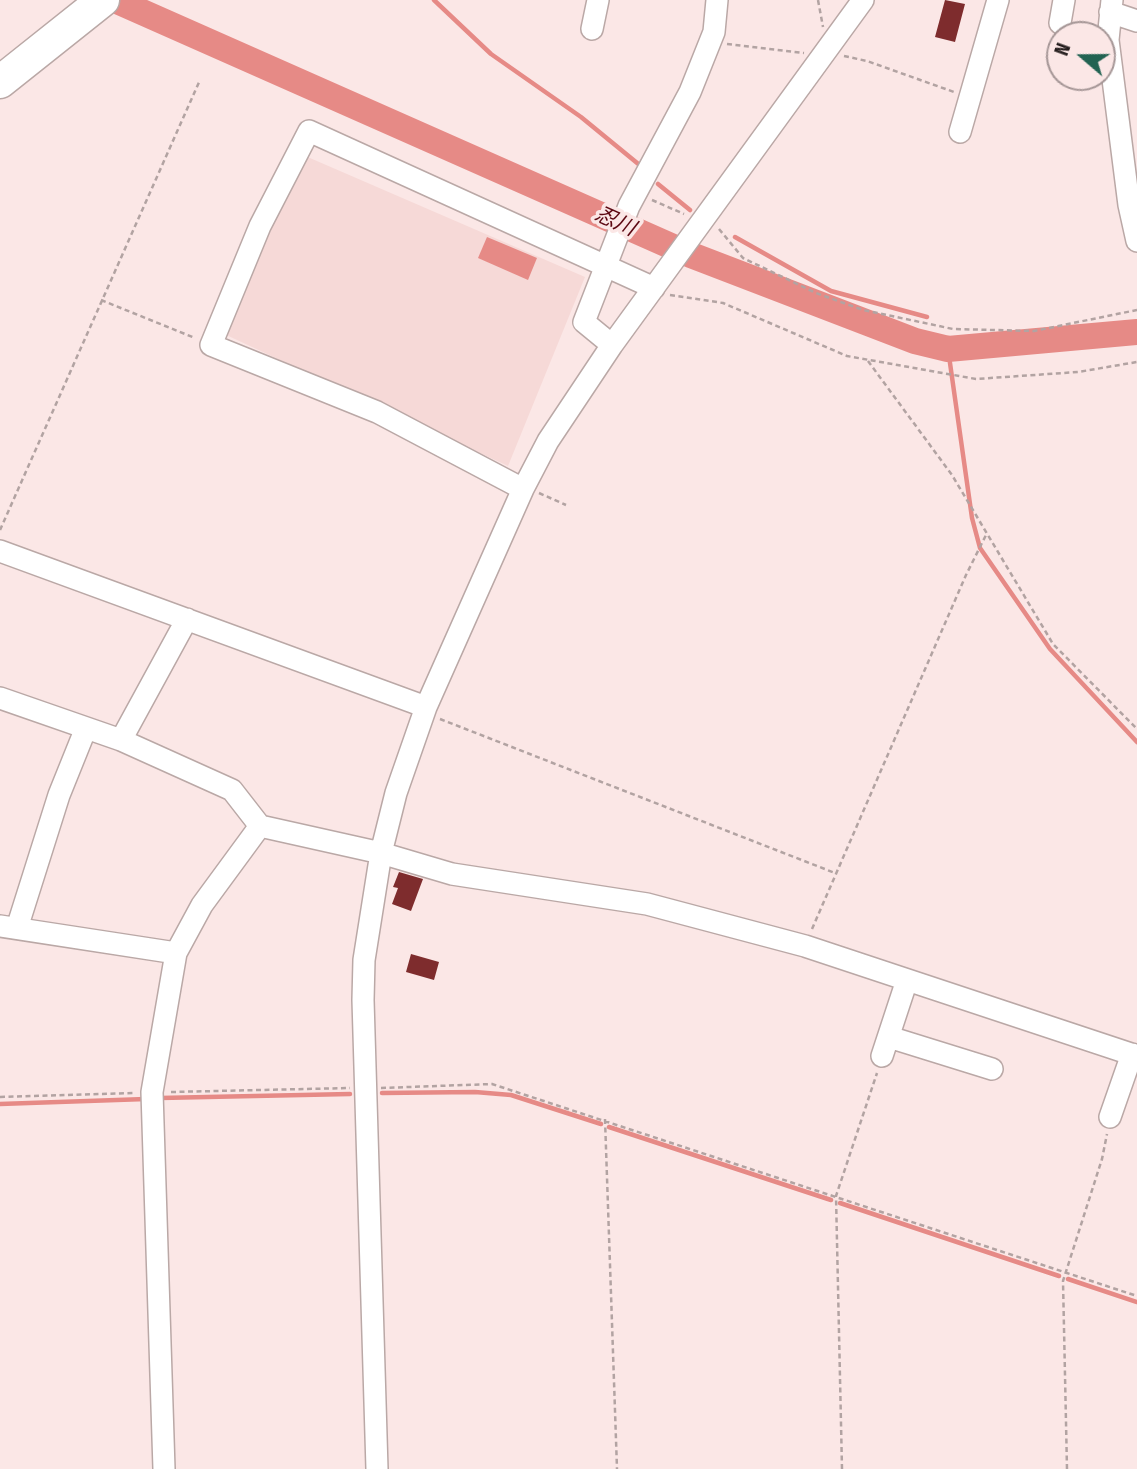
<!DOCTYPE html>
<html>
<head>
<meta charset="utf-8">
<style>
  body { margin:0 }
  #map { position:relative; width:1137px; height:1469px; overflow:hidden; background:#fbe7e6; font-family:"Fira Sans Condensed",sans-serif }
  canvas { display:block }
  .north { position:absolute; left:1046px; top:21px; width:70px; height:70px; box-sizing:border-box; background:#fbe7e6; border:2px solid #a59696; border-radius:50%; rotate:290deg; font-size:19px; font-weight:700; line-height:28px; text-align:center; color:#241d1d }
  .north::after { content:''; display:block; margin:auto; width:24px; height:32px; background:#226352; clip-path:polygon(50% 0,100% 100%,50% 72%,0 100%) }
</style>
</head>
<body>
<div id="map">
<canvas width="1137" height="1469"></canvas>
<div class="north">N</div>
</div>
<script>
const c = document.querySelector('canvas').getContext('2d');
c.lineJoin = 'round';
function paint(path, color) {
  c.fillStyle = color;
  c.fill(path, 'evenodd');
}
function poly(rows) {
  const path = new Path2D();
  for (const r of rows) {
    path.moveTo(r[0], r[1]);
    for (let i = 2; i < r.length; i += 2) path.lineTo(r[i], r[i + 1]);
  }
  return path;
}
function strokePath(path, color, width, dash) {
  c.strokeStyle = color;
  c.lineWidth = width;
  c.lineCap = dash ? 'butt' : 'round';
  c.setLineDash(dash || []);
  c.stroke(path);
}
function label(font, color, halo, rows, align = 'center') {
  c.font = font + ' "Fira Sans Condensed","Noto Sans JP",sans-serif';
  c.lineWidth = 7;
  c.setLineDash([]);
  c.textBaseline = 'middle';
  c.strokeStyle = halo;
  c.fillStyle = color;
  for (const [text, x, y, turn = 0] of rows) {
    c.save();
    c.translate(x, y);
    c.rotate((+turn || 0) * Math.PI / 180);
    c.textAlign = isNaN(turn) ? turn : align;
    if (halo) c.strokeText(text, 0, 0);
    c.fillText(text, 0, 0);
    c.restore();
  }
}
paint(poly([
  [303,155,585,277,508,466,222,333]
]), '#f6d9d7');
paint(poly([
  [487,237,537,258,528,280,478,258]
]), '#e68a86');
strokePath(poly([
  [434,0,491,54,581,117,642,167],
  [658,184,690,210],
  [735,237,831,291,927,317],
  [948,349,972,518,980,548,1050,649,1137,742],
  [382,1093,475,1092,511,1095,601,1124],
  [160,1098,350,1094],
  [0,1104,146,1099],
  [609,1127,831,1200],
  [840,1203,1059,1276],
  [1068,1279,1137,1302]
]), '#e68a86', 4.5);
strokePath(poly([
  [115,0,691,255,915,341,948,349,1137,332]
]), '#e68a86', 26);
paint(poly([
  [945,0,965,4,955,42,935,37],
  [399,872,423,879,411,911,392,904,398,888,393,887],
  [411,954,439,962,434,980,406,972]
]), '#7e2c2d');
const minor = poly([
  [1112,0,1108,40,1129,205,1137,241],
  [1110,12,1137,21],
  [1060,23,1064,0],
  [592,29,598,0],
  [960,132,998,0],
  [612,345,584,322,629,206,690,92,714,32,717,0],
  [523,489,377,412,211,345,260,226,309,131,654,288],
  [0,551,426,707],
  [0,698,121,740,232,790,260,826],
  [121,740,187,619],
  [0,926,176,953,202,905,260,826,381,853,452,874,647,904,805,946,1137,1056],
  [17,928,59,795,86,728],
  [889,1037,992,1069],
  [882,1056,907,980],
  [1110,1117,1132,1054],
  [164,1469,152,1092,176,953],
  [377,1469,363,1000,364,960,381,853,396,793,426,707,523,489,548,441,612,345,863,0]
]);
const highway = poly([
  [0,82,103,0]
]);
strokePath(minor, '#baa8a6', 24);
strokePath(highway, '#baa8a6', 35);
strokePath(poly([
  [818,0,823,27],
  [727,44,804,53],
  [844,56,867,61,954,92],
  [652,200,684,214],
  [719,229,743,258,816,293,863,310,953,329,1034,331,1137,310],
  [670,295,723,303,847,356,976,379,1078,372,1137,362],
  [101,300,195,338],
  [868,361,952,475,1053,644,1137,729],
  [539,493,566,505],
  [0,530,200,80],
  [440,719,835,873],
  [812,929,966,575,986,535],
  [381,1088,492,1084,1137,1296],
  [171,1092,350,1088],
  [0,1097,133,1093],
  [605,1119,617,1469],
  [842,1469,836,1196,877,1073],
  [1067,1469,1063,1281,1102,1159,1107,1134]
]), '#b2a3a2', 2.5, [5, 3.5]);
strokePath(minor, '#fff', 21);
strokePath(highway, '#fff', 32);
label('italic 21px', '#5c0711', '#fbe7e6', [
  ["忍川",615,222,24]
]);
</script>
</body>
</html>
